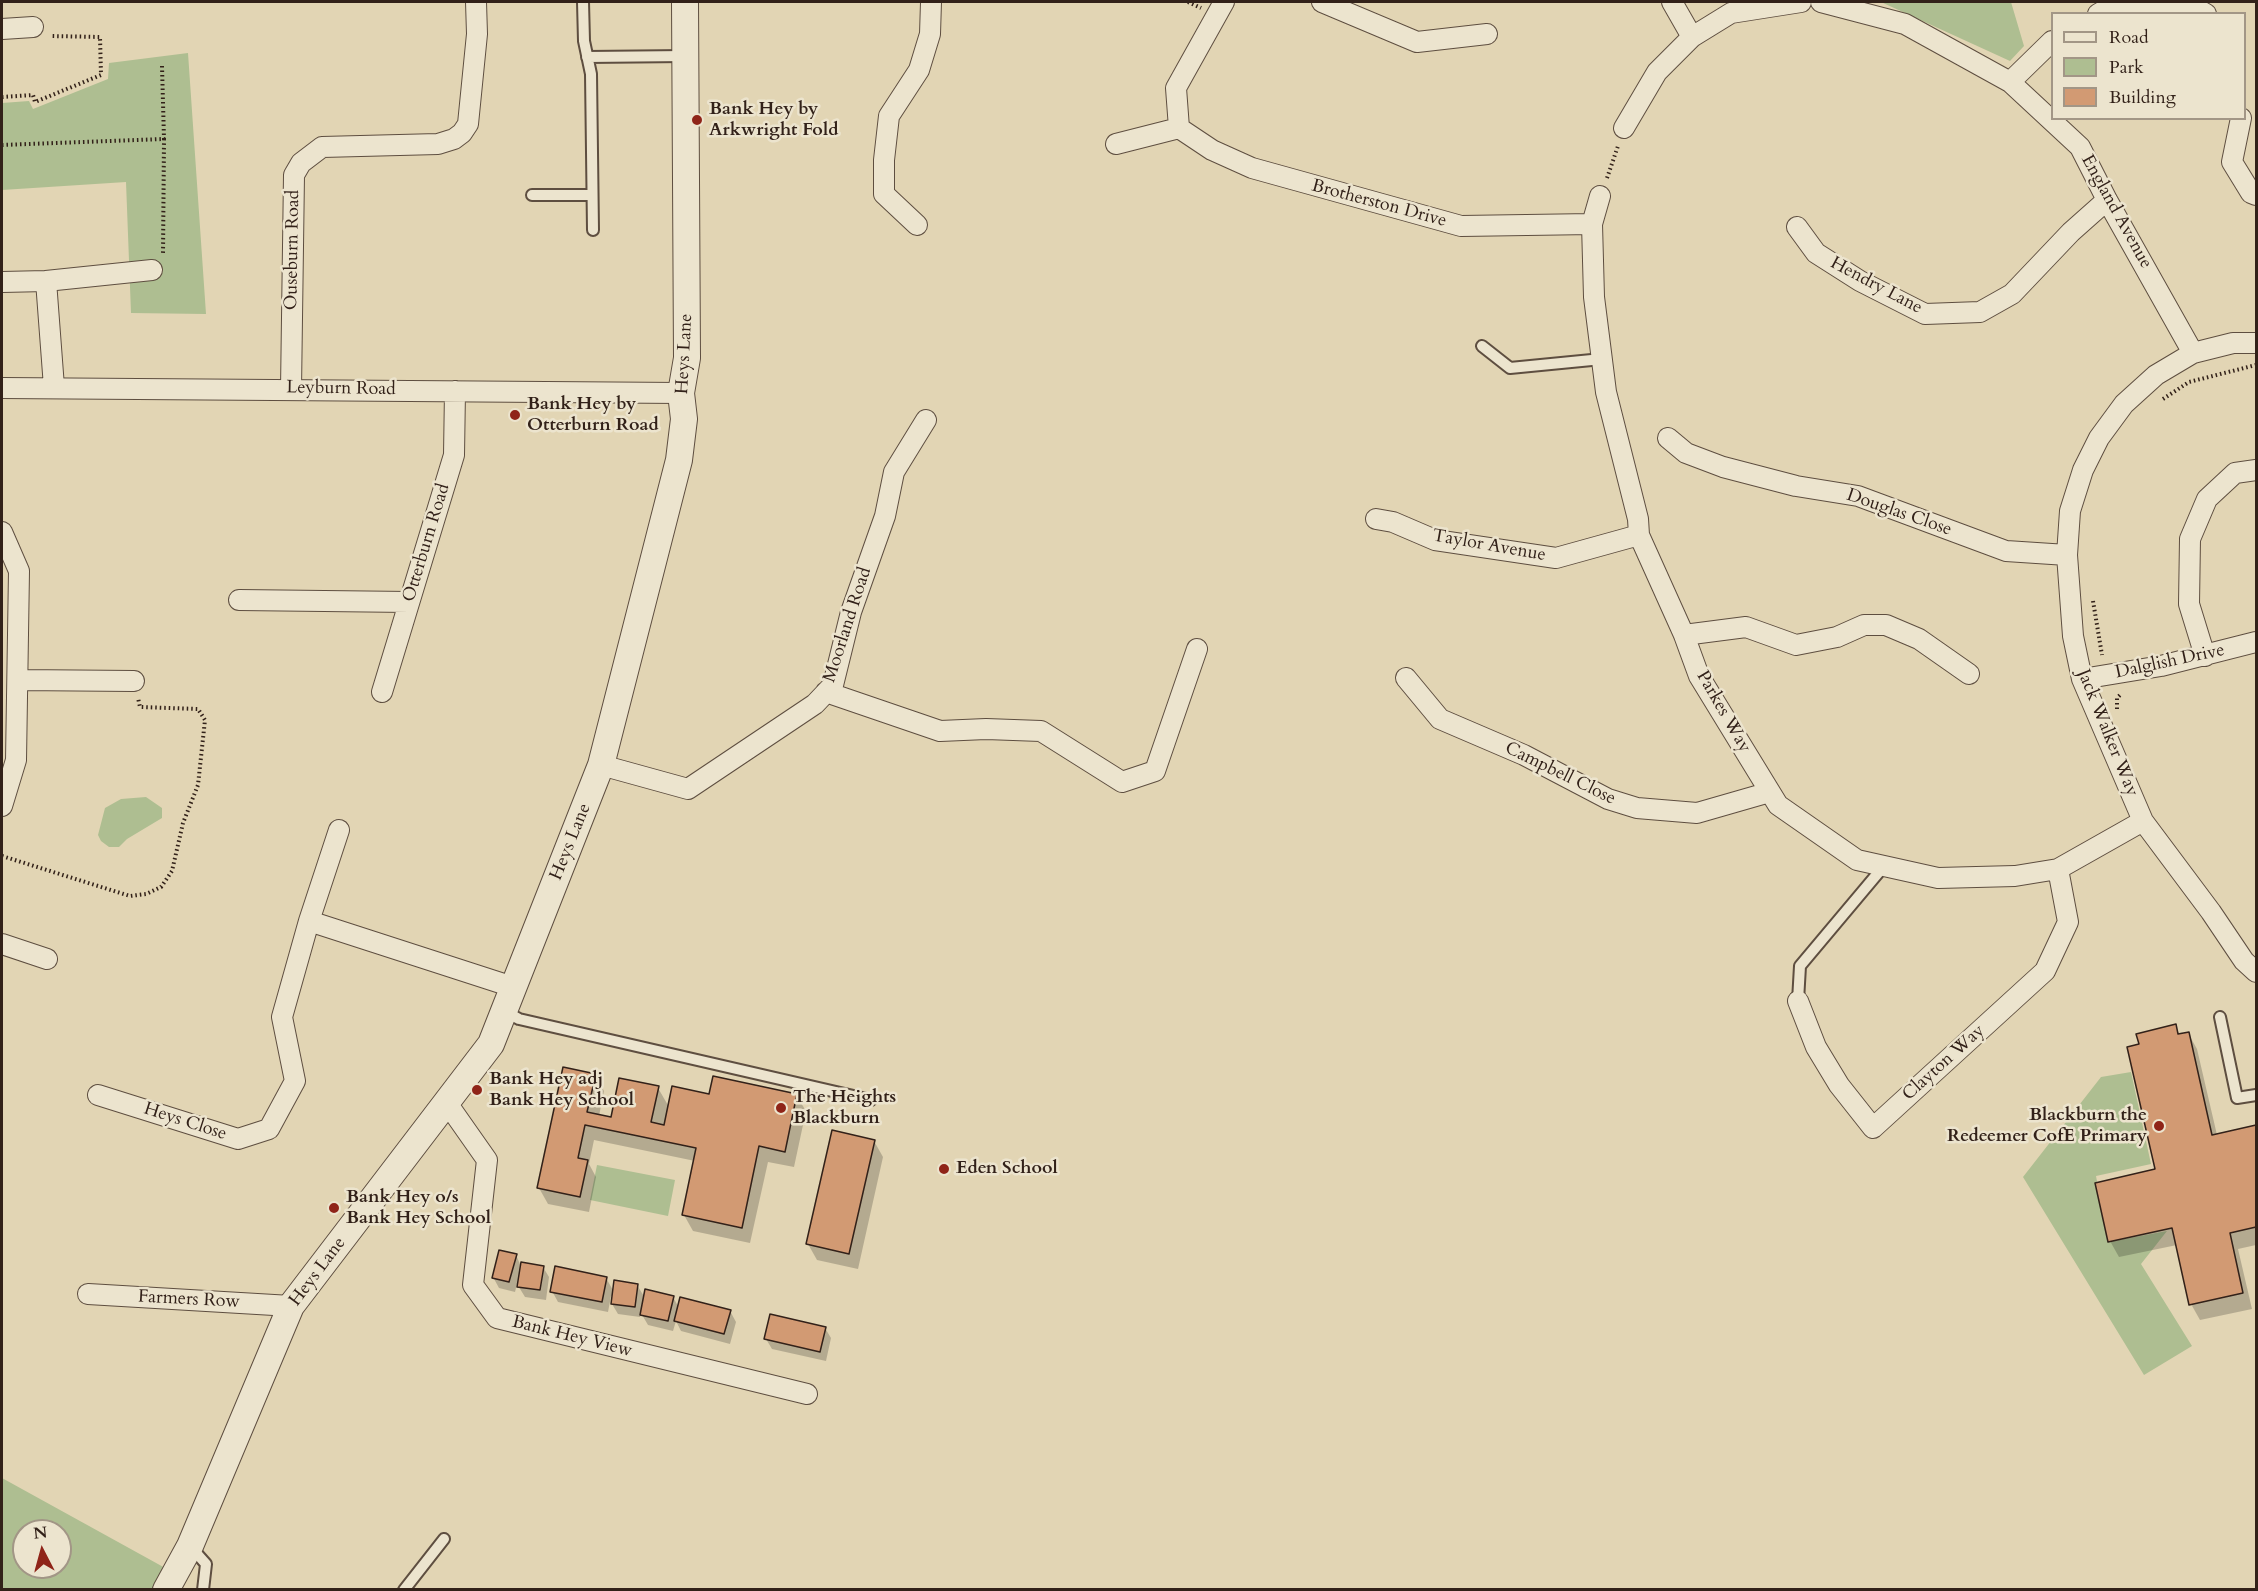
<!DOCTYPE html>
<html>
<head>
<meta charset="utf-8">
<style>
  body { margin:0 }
  #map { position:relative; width:2258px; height:1591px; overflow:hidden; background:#e2d5b4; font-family:Cardo,serif }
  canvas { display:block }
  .frame { position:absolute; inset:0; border:3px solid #322119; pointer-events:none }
  .legend { position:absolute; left:2051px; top:12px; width:195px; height:108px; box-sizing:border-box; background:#ece4ce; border:2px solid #a29686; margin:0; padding:8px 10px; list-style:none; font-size:18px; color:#322119 }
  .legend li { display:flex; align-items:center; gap:12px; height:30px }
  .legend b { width:30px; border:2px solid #a29686 }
  .north { position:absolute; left:12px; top:1519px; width:60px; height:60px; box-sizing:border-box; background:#ece4ce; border:2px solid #a29686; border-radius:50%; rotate:354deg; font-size:16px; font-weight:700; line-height:24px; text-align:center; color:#322119 }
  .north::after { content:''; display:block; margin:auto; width:21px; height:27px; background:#8f2418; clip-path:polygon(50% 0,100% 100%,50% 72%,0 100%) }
</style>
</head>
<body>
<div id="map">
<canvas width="2258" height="1591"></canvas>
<div class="frame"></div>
<ul class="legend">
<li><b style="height:8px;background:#ece4ce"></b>Road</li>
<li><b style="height:16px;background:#aebe91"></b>Park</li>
<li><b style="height:16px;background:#d29a73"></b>Building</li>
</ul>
<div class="north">N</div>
</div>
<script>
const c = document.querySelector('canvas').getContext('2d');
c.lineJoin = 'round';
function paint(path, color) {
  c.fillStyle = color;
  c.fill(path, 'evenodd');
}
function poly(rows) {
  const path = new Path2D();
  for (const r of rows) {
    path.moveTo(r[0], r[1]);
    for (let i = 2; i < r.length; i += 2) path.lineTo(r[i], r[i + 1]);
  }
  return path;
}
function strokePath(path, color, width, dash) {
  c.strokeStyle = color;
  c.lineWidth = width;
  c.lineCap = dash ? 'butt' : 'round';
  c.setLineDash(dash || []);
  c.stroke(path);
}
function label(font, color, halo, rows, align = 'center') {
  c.font = font + ' Cardo,serif';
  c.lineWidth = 5;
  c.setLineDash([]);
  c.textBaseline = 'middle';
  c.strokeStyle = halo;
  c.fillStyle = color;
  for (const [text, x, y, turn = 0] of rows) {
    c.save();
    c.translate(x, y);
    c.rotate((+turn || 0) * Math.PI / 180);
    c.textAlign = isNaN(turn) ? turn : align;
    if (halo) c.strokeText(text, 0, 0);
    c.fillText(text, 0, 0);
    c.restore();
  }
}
paint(poly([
  [1881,2,2011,2,2024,46,2010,61],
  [188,53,206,314,131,313,126,182,2,190,2,103,29,101,33,109,108,79,109,63],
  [146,797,162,808,162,818,127,839,119,847,109,847,101,841,98,835,105,808,121,799],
  [2131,1072,2151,1164,2096,1176,2108,1242,2167,1231,2141,1264,2192,1346,2144,1375,2023,1177,2101,1077],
  [597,1165,675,1180,668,1216,590,1200],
  [2,1478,167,1569,158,1589,2,1589],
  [24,1531,60,1531,60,1567,24,1567]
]), '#aebe91');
paint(poly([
  [2175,1026,2180,1035,2188,1033,2197,1049,2217,1135,2256,1126,2256,1245,2238,1249,2252,1309,2200,1320,2191,1304,2177,1245,2119,1257,2110,1241,2156,1170,2141,1045],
  [595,1075,604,1091,599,1116,612,1119,658,1088,669,1107,710,1096,796,1095,806,1111,794,1167,768,1162,750,1243,693,1231,684,1215,695,1161,594,1140,589,1164,596,1177,589,1212,548,1204,539,1188],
  [874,1141,883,1157,858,1269,817,1260,808,1244],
  [516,1255,520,1264,543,1267,549,1277,546,1300,525,1297,517,1284,515,1292,499,1288,493,1277],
  [606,1278,614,1292,637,1285,645,1298,673,1297,679,1308,730,1311,736,1322,730,1344,681,1331,676,1321,673,1331,648,1325,641,1313,640,1317,618,1314,612,1304,613,1296,611,1296,608,1312,558,1302,552,1291],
  [825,1328,831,1338,826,1361,772,1349,766,1339]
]), '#0003');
const building = poly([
  [2176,1024,2178,1034,2189,1032,2212,1135,2256,1125,2256,1227,2230,1233,2243,1293,2189,1305,2172,1228,2108,1242,2095,1183,2155,1169,2127,1047,2139,1044,2136,1034,2176,1024],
  [563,1067,596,1074,587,1112,611,1117,619,1078,659,1086,651,1122,664,1125,672,1086,709,1094,713,1076,797,1094,785,1152,759,1146,742,1228,682,1215,696,1148,585,1125,578,1158,588,1160,580,1197,537,1188,563,1067],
  [832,1130,875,1140,849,1254,806,1244,832,1130],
  [499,1250,517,1254,509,1282,492,1278,499,1250],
  [521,1262,544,1266,540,1290,517,1287,521,1262],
  [555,1266,607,1277,602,1302,550,1292,555,1266],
  [614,1280,638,1284,635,1307,611,1304,614,1280],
  [645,1289,674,1296,668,1321,640,1315,645,1289],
  [680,1297,731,1310,724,1334,674,1321,680,1297],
  [770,1314,826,1327,820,1352,764,1339,770,1314]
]);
paint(building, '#d29a73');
strokePath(building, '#322119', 1.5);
const service = poly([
  [583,2,584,41,591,74,593,230],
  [587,57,686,56],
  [532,195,592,195],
  [1482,346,1510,368,1602,359],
  [1798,1001,1800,966,1884,866],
  [504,1011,519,1019,871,1100],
  [2220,1017,2237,1098,2256,1095],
  [190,1546,206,1564,203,1590],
  [404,1590,444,1539]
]);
const minor = poly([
  [1224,2,1176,88,1179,128,1212,150,1252,168,1461,226,1592,224],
  [1322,2,1417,42,1487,34],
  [1672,2,1692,37],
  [1821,2,1905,24,2010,82,2080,147,2107,200,2193,353],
  [2098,14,2105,10,2149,3,2194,7,2206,14],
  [2,29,33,27],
  [2010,82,2052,41],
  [2241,118,2232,162,2251,193,2256,195],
  [1624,128,1657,72,1692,37,1731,13,1801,2],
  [1116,144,1179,128],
  [1600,196,1592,224,1594,297,1606,392,1638,519,1639,535,1684,635,1699,676,1778,805,1857,860,1938,878,2015,876,2058,869,2143,821],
  [917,225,884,194,884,160,889,116,919,70,930,34,931,2],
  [1797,227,1816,253,1860,281,1925,314,1980,312,2012,294,2071,232,2107,200],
  [46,281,152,270],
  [2,282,46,281,54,387],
  [2256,343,2233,343,2193,353,2156,375,2124,404,2099,438,2083,470,2070,511,2067,555,2073,636,2082,679,2143,821,2211,912,2244,961,2256,972],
  [2,388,681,393],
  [291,389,294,175,301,163,322,147,438,144,454,139,462,133,468,124,477,34,476,2],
  [1668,438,1686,453,1723,467,1796,486,1858,496,2006,551,2067,555],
  [1376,519,1393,522,1435,540,1556,558,1639,535],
  [2,532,19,571,16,760,2,806],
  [239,600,409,602],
  [1684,635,1746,627,1796,645,1837,637,1864,625,1886,625,1919,639,1969,674],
  [2205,656,2189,604,2190,539,2207,499,2235,473,2256,470],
  [1406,678,1440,719,1524,755,1608,799,1637,808,1697,813,1770,792],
  [2082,679,2161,666,2256,642],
  [18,680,134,681],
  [382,692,454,455,455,391],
  [826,692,940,731,986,729,1041,731,1122,782,1155,771,1197,649],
  [601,765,688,789,815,704,833,685,851,612,885,516,894,472,926,420],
  [309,921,513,987],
  [2,944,47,959],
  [1798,1001,1816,1047,1839,1085,1873,1128,2045,971,2068,922,2058,869],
  [98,1095,238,1139,269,1129,295,1081,282,1017,309,921,339,830],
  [447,1103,487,1160,473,1285,497,1318,807,1394],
  [88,1294,291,1306]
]);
const tertiary = poly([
  [166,1590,190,1546,291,1306,491,1044,601,765,679,460,684,419,681,393,687,358,685,2]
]);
strokePath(service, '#5e4e40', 14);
strokePath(minor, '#5e4e40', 22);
strokePath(tertiary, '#5e4e40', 28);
strokePath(poly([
  [1188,2,1201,8],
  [162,66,164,139],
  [2,97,33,95,35,102,101,75,100,37,50,36],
  [2,145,164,139,163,254],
  [1607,178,1618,146],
  [2163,399,2189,382,2256,365],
  [2093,601,2102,655],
  [2117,709,2117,698,2121,694],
  [2,856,130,896,146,894,161,887,172,871,183,823,198,785,205,720,198,709,140,707,138,698]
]), '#322119', 4, [1.5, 3]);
strokePath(service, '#ece4ce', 10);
strokePath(minor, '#ece4ce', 20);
strokePath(tertiary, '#ece4ce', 26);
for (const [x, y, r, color] of [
  [697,120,6,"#8f2418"],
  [515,415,6,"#8f2418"],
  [477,1090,6,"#8f2418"],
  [781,1108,6,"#8f2418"],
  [2159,1126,6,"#8f2418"],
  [944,1169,6,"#8f2418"],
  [334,1208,6,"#8f2418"]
]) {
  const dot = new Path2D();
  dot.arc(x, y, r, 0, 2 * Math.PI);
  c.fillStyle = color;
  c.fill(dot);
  strokePath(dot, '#ece4ce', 2);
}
label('bold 18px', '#322119', '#ece4ce', [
  ["Bank Hey by",709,110],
  ["Arkwright Fold",709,131],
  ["Bank Hey by",527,405],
  ["Otterburn Road",527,426],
  ["Bank Hey adj",489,1080],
  ["Bank Hey School",489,1101],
  ["The Heights",793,1098],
  ["Blackburn",793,1119],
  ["Blackburn the",2147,1116,"right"],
  ["Redeemer CofE Primary",2147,1137,"right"],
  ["Eden School",956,1169],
  ["Bank Hey o/s",346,1198],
  ["Bank Hey School",346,1219]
], 'left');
label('18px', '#322119', '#ece4ce', [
  ["Brotherston Drive",1379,204,15],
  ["England Avenue",2116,212,61],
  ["Ouseburn Road",293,250,-89],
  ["Hendry Lane",1876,286,28],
  ["Heys Lane",685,354,-87],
  ["Leyburn Road",341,389,1],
  ["Douglas Close",1899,513,19],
  ["Otterburn Road",427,543,-73],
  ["Taylor Avenue",1489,546,10],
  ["Moorland Road",848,625,-72],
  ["Dalglish Drive",2170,662,-12],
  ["Parkes Way",1723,712,60],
  ["Jack Walker Way",2107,733,68],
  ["Campbell Close",1560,774,26],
  ["Heys Lane",571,842,-68],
  ["Clayton Way",1944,1063,-42],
  ["Heys Close",185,1122,18],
  ["Heys Lane",318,1272,-53],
  ["Farmers Row",189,1300,3],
  ["Bank Hey View",572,1337,14]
]);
</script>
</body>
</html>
